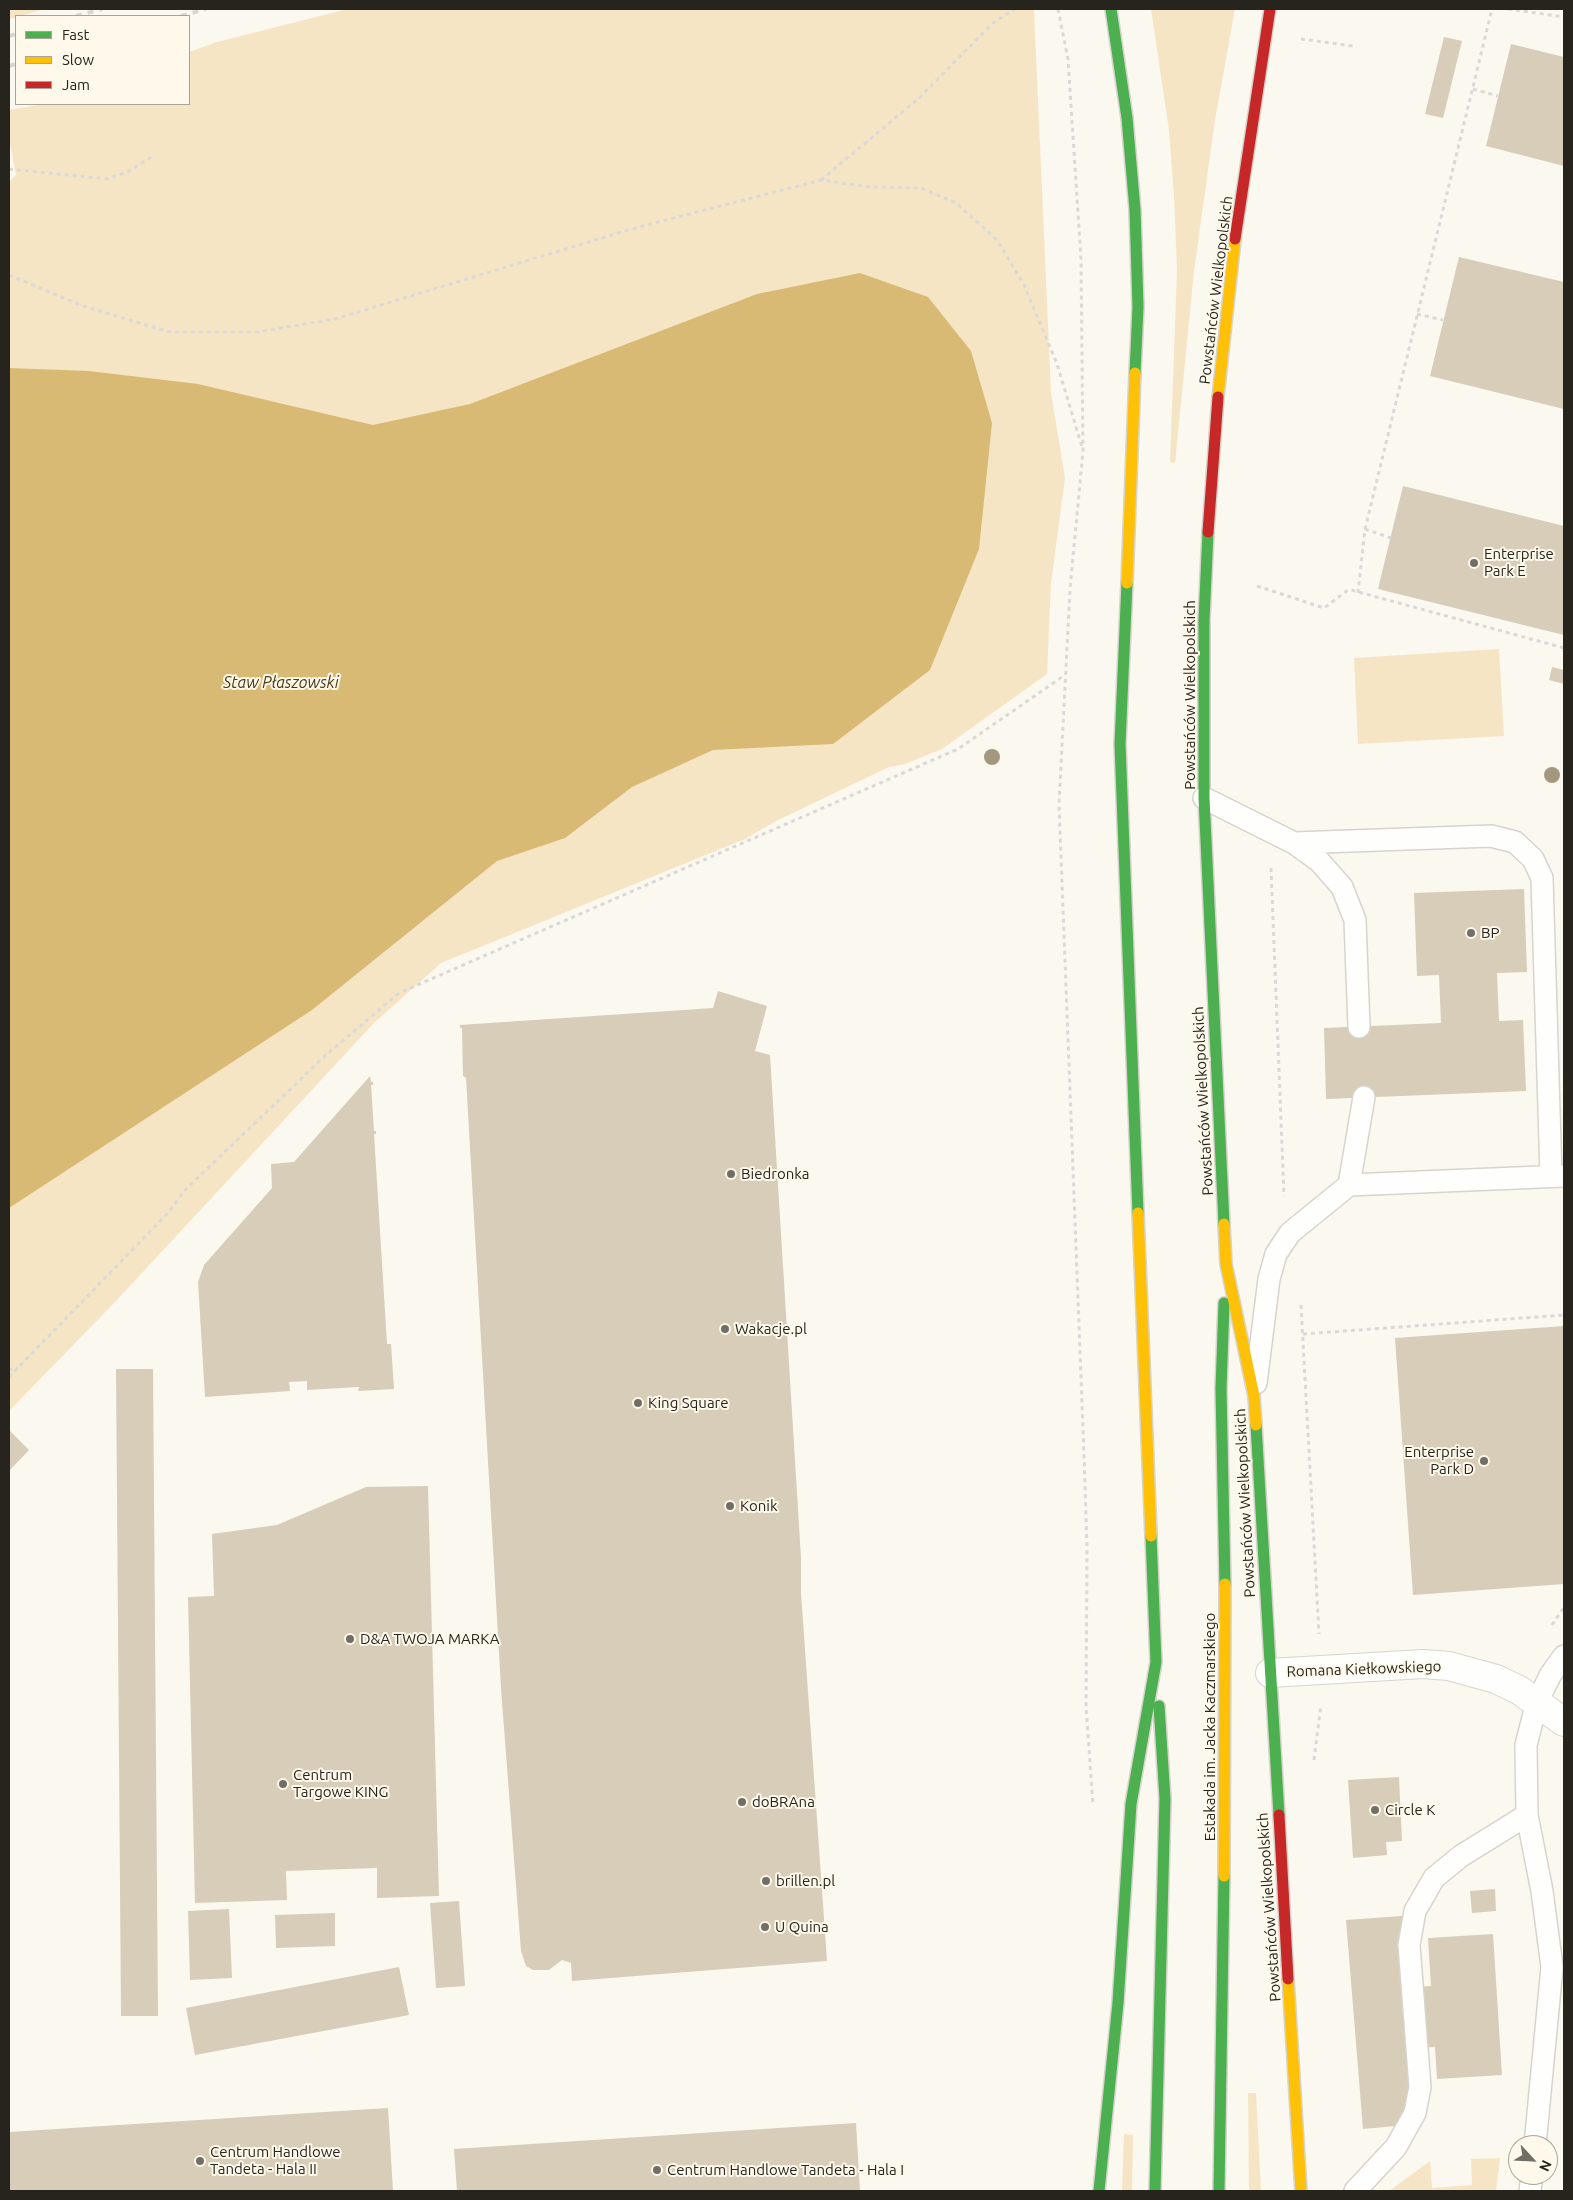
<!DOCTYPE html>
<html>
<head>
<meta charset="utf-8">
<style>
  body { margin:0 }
  #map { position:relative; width:1573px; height:2200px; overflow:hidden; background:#fbf8f0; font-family:Ubuntu,sans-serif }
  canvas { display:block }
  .frame { position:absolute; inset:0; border:10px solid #27241e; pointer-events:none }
  .legend { position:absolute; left:15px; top:15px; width:175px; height:90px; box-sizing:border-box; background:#fff9ec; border:1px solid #a9a49a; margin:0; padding:6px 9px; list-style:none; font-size:15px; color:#27241e }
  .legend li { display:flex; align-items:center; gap:10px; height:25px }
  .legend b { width:25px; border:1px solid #a9a49a }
  .north { position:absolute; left:1508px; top:2135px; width:50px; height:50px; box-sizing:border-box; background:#fff9ec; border:1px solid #a9a49a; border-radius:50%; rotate:115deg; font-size:14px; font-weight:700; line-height:20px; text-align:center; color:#27241e }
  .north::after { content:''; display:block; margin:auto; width:18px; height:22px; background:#716e68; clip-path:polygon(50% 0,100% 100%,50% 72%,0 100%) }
</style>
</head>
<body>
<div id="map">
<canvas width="1573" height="2200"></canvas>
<div class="frame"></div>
<ul class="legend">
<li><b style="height:6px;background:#4caf50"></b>Fast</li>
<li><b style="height:6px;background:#ffc107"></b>Slow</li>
<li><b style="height:6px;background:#c62828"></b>Jam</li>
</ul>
<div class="north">N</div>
</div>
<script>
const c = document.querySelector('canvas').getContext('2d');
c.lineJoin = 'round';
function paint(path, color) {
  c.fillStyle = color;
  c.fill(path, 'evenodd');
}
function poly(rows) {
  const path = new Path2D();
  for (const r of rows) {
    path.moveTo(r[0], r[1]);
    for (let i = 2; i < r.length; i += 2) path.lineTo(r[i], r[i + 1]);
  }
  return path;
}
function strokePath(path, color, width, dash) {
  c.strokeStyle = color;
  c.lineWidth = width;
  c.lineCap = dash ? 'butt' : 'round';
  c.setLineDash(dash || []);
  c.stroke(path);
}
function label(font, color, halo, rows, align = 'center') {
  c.font = font + ' Ubuntu,sans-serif';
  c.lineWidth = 4;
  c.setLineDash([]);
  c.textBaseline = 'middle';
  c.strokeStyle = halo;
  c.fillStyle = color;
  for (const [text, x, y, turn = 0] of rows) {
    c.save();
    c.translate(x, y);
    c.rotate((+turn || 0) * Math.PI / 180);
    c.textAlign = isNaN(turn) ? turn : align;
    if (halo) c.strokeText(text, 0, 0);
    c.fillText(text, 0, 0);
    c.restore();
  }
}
paint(poly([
  [9,9,45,9,10,19],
  [348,9,1034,9,1051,393,1065,478,1051,583,1047,674,942,749,905,764,889,767,776,821,745,839,441,963,374,1023,115,1302,9,1411,9,1027,427,493,9,434,9,182,16,175,9,138,9,110,43,104,189,104,189,52,217,42],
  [1151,9,1235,9,1215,120,1194,271,1175,463,1170,462,1177,270,1174,196,1169,130],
  [1499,649,1504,736,1358,744,1354,658],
  [1248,2093,1256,2093,1261,2191,1249,2191],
  [1124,2134,1133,2135,1132,2191,1122,2191],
  [1500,2158,1496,2191,1389,2191,1430,2161,1432,2188,1472,2185,1471,2159]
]), '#f5e5c5');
paint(poly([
  [860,273,928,297,971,351,992,423,979,549,930,670,833,744,713,750,632,787,565,838,497,861,312,1010,9,1208,9,368,89,371,198,384,373,425,470,404,757,294]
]), '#d9ba75');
paint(poly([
  [1444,37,1462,41,1443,118,1425,114],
  [1511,44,1564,57,1564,166,1486,146],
  [1459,257,1564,282,1564,409,1430,376],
  [1403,486,1564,526,1564,635,1378,589],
  [1552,667,1564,670,1564,684,1549,680],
  [1524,889,1527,972,1497,973,1499,1021,1523,1020,1526,1091,1326,1099,1324,1028,1441,1023,1439,975,1417,976,1414,893],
  [718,991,767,1006,755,1051,770,1055,801,1558,801,1593,827,1961,572,1981,571,1963,562,1960,549,1970,533,1970,526,1966,521,1951,501,1688,466,1078,463,1076,462,1028,460,1028,460,1025,713,1008],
  [370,1076,371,1082,373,1082,373,1085,371,1085,374,1131,376,1131,376,1134,374,1134,387,1344,391,1344,394,1389,358,1391,359,1387,307,1390,307,1381,289,1382,290,1391,205,1397,198,1282,204,1265,272,1188,271,1164,294,1162],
  [1564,1326,1564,1584,1413,1595,1395,1338],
  [116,1369,153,1369,158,2016,121,2016],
  [9,1430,29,1450,9,1471],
  [428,1486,439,1896,377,1898,377,1868,286,1871,287,1900,195,1903,188,1597,214,1596,212,1534,277,1525,366,1487],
  [1399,1777,1402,1841,1386,1842,1387,1855,1353,1858,1348,1780],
  [1495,1889,1496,1911,1472,1913,1470,1891],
  [459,1901,465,1986,436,1988,430,1903],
  [229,1909,232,1978,190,1980,188,1911],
  [335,1913,335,1946,276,1948,275,1915],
  [1402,1916,1407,1987,1431,1986,1428,1938,1493,1934,1502,2075,1437,2079,1435,2047,1412,2048,1418,2124,1363,2129,1346,1920],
  [399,1967,409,2015,195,2055,186,2008],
  [388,2108,393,2191,9,2191,9,2132],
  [856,2123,860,2191,457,2191,454,2149]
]), '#d7cdb8');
const lane = poly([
  [1204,798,1294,843,1319,861,1342,887,1355,920,1359,1027],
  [1294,843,1491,836,1515,842,1533,859,1542,878,1551,1176],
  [1349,1185,1564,1176],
  [1256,1383,1269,1279,1276,1254,1290,1233,1349,1185,1364,1097],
  [1535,2145,1552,1967,1542,1891,1527,1815,1526,1745,1537,1702,1551,1674,1564,1656],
  [1355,2191,1396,2147,1415,2113,1420,2087,1409,1945,1415,1911,1434,1878,1461,1856,1527,1815],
  [1530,2191,1532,2175]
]);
const street = poly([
  [1270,1673,1423,1664,1449,1666,1496,1679,1519,1690,1564,1722]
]);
const fast = poly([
  [1111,9,1127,118,1135,210,1138,307,1135,373],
  [1208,532,1204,620,1204,798,1224,1224],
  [1127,583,1120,744,1138,1213],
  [1224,1303,1221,1389,1225,1584],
  [1256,1425,1279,1815],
  [1099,2191,1118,2003,1131,1804,1156,1662,1151,1536],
  [1155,2191,1165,1799,1159,1706],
  [1219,2191,1224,1876]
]);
const slow = poly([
  [1218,397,1235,239],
  [1127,583,1135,373],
  [1138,1213,1151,1536],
  [1224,1224,1226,1264,1254,1396,1256,1425],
  [1224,1876,1225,1584],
  [1288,1979,1301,2191]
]);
const jam = poly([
  [1235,239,1270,9],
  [1208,532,1218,397],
  [1279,1815,1288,1979]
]);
strokePath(lane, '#d7d4cd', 24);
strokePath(street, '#d7d4cd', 30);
strokePath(fast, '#d7d4cd', 14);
strokePath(slow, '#d7d4cd', 14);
strokePath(jam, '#d7d4cd', 14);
strokePath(poly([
  [1058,9,1068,59,1081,259,1083,451,1070,589,1059,804,1084,1455,1087,1549,1086,1707,1093,1805],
  [1508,9,1564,17],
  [1301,39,1353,46],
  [1473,89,1498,96],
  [9,169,107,179,129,171,153,156],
  [821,180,918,99,993,23,1015,9],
  [9,275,83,306,170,332,257,332,335,319,628,230,821,180,871,187,921,188,956,203,997,240,1024,285,1057,364,1082,447],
  [1417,314,1443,320],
  [1365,529,1391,538],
  [1257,586,1324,608,1348,590,1351,590,1564,648],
  [1358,593,1365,529,1492,9],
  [1271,868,1284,1196],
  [1301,1305,1319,1634],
  [1303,1334,1564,1315],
  [9,1370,17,1367],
  [9,1377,168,1213,184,1191,327,1054,399,993,958,749,1065,675],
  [1552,1625,1564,1607],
  [1314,1760,1321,1705]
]), '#dbd9d7', 3, [4, 4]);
strokePath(lane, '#fefefd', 21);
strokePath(street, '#fefefd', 28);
strokePath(fast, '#4caf50', 11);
strokePath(slow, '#ffc107', 11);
strokePath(jam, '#c62828', 11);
strokePath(poly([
  [76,16,102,9],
  [181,16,206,9],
  [9,36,16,34],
  [9,66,16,64]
]), '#d7d6d4', 4, [6, 6]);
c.fillStyle = '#a3987e';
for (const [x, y] of [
  [992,757],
  [1552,775]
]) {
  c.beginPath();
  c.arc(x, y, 8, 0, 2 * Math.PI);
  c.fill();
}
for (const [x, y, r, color] of [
  [1474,563,5,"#716e68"],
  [1471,933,5,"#716e68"],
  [731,1174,5,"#716e68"],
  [725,1329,5,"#716e68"],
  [638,1403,5,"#716e68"],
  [1484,1461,5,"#716e68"],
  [730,1506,5,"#716e68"],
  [350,1639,5,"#716e68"],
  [283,1784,5,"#716e68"],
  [742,1802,5,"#716e68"],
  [1375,1810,5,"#716e68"],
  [766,1881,5,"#716e68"],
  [765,1927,5,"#716e68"],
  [200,2161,5,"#716e68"],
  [657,2170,5,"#716e68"]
]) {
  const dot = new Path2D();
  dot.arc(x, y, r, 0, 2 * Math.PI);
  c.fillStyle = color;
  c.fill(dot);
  strokePath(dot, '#fff9ec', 2);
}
label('15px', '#27241e', '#fff9ec', [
  ["Powstańców Wielkopolskich",1216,290,-83],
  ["Powstańców Wielkopolskich",1190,695,-90],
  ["Powstańców Wielkopolskich",1203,1101,-93],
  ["Powstańców Wielkopolskich",1245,1503,-93],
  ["Romana Kiełkowskiego",1364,1669,-2],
  ["Estakada im. Jacka Kaczmarskiego",1210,1727,-90],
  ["Powstańców Wielkopolskich",1269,1907,-94]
]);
label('15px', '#27241e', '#fff9ec', [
  ["Enterprise",1484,554],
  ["Park E",1484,571],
  ["BP",1481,933],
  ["Biedronka",741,1174],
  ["Wakacje.pl",735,1329],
  ["King Square",648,1403],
  ["Enterprise",1474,1452,"right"],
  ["Park D",1474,1469,"right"],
  ["Konik",740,1506],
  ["D&A TWOJA MARKA",360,1639],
  ["Centrum",293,1775],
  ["Targowe KING",293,1792],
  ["doBRAna",752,1802],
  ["Circle K",1385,1810],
  ["brillen.pl",776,1881],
  ["U Quina",775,1927],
  ["Centrum Handlowe",210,2152],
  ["Tandeta - Hala II",210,2169],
  ["Centrum Handlowe Tandeta - Hala I",667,2170]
], 'left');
label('italic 16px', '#4c3a12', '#fff9ec', [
  ["Staw Płaszowski",281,683]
]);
</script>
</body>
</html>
